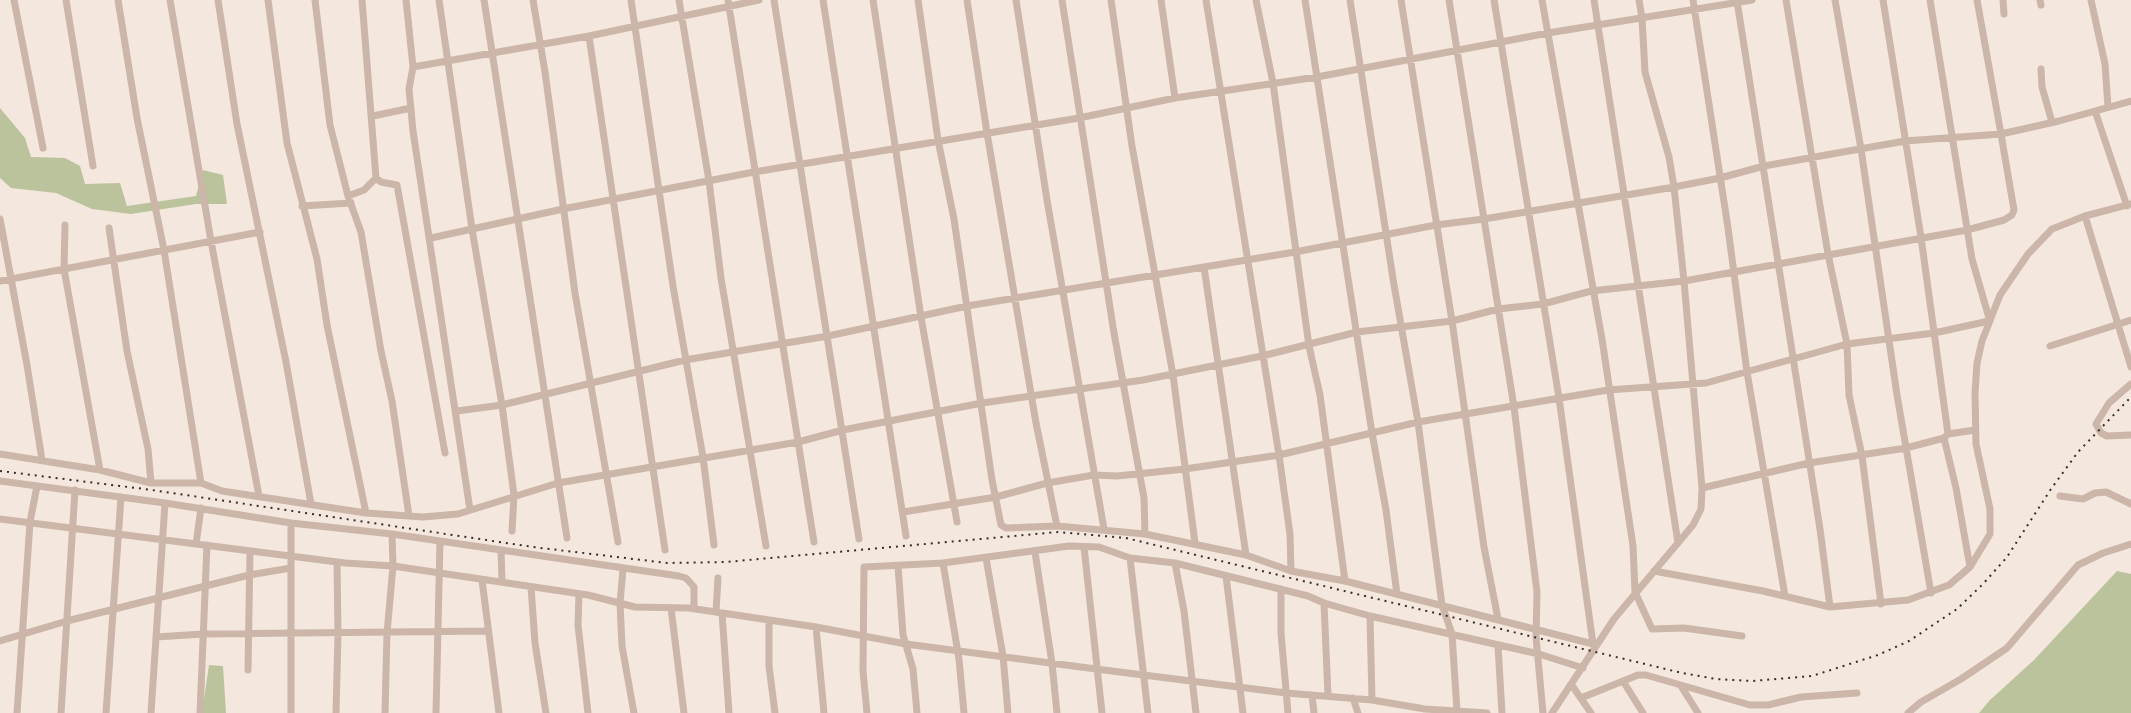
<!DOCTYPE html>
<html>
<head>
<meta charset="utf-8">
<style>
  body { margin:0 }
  canvas { display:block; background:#f3e7de }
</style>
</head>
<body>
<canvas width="2131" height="713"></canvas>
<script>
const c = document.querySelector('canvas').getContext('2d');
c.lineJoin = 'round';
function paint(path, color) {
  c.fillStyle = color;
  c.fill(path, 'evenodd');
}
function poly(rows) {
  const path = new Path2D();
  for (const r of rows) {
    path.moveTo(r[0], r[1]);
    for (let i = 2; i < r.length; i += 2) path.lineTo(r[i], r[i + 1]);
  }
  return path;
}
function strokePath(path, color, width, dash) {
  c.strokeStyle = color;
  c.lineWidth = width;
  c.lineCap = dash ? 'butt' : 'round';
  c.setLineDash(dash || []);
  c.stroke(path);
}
paint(poly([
  [0,108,25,138,31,157,65,158,80,166,85,184,120,183,127,206,196,196,203,170,223,175,227,204,196,204,131,214,92,209,56,193,11,188,0,178],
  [2117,571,2131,574,2131,713,1979,713,1990,700,2034,660],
  [209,665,223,666,226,713,202,713]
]), '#bbc39d');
strokePath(poly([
  [14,0,43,148],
  [66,0,93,166],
  [118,0,137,118,164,250,201,483],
  [170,0,211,241,259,496],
  [218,0,237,124,286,362,311,504],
  [268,0,287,143,317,259,327,325,366,513],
  [315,0,330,125,348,196,361,232,381,351,392,401,409,516],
  [406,0,413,67,409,89,413,131,470,510],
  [439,0,472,229,502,405,514,495,512,531],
  [484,0,567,538],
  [533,0,545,72,575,293,618,542],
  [631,0,673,286,703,457,714,545],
  [679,0,709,181,721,278,766,546],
  [728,0,814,542],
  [774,0,859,539],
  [823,0,906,536],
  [873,0,921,317,957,522],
  [918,0,938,140,954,219,992,480,1001,525,1006,528,1057,526,1145,534,1246,555,1291,571],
  [967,0,987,133,1036,423,1057,526],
  [1016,0,1047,200,1104,529],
  [1062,0,1114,333,1144,498,1145,534],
  [1111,0,1132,146,1173,375,1195,543],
  [1161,0,1175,98],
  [1206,0,1279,455,1290,534,1291,571,1345,581,1597,645],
  [1256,0,1273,83,1309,346,1320,395,1345,581],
  [1305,0,1372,433,1386,510,1397,594],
  [1350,0,1394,285,1418,422,1442,605,1452,634,1457,711],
  [1401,0,1452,321,1484,547,1498,619],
  [1449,0,1514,407,1537,592,1536,637,1543,713],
  [1494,0,1559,398,1593,644],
  [1542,0,1602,339,1633,546,1635,592,1652,629,1684,628,1742,636],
  [1594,0,1678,543],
  [1693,0,1728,228,1747,372,1785,596],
  [1786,0,1828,254,1847,344,1849,395,1862,456,1881,604],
  [1835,0,1861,149,1897,395,1931,593],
  [1883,0,1921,237,1948,434],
  [1930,0,1972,259,1989,318],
  [2003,0,2004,14],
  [2040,0,2041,5],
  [2091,0,2105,64,2108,107],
  [1737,1,1820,529,1830,607],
  [589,36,665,550],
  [413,67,589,36,759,0],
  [2041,69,2042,87,2052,122],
  [2095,111,2127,206],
  [373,116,411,108],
  [376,178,381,182,397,185,445,453],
  [348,196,364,190,376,178,362,0],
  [302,206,351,203],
  [2085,216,2131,367],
  [0,219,27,365,42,460],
  [65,225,64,269,100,470],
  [109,228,127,351,148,449,151,483],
  [431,238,563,209,754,172,1079,118,1175,98,1317,77,1548,33,1752,0],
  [1204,267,1246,555],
  [0,281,260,232],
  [2050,346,2131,320],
  [2131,384,2109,403,2096,424,2101,433,2107,436,2131,435],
  [457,411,502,405,685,360,828,336,967,306,1295,252,1436,225,1484,219,1674,187,1720,178,1764,166,1905,141,2001,134,1977,0],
  [1944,438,1956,488,1970,567],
  [0,454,100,470,151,483,201,483,222,491,366,513,423,517,458,514,558,483,798,442,843,430,982,403,1143,380,1262,356,1357,332,1452,321,1498,309,1543,304,1591,291,1684,281,1967,230,2004,220,2012,215,2014,210,2001,134,2059,121,2131,101],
  [0,481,165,503,291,523,392,534,679,576,686,578,694,587,694,609],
  [1702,488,1809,463,1906,448,1944,438,1948,434,1975,430],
  [2060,496,2083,499,2095,493,2106,492,2131,504],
  [903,512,996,497,1047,483,1094,475,1117,476,1185,469,1279,455,1418,422,1608,390,1706,383,1847,344,1934,333,1989,321],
  [0,519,345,563,393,566,588,595,635,607,689,608,816,627,906,644,1096,669,1286,693,1372,700,1425,709,1487,713],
  [196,544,201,508],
  [1084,547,1102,713],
  [501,550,502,582],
  [1035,552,1052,663,1057,713],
  [986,558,1003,656,1008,713],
  [1130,558,1148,713],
  [943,563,959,659,964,713],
  [1175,563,1184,611,1196,713],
  [898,566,903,635,913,669,917,713],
  [623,569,620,603,622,646,634,713],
  [1654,571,1763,591,1830,607,1908,600,1949,585,1970,567,1990,534,1990,509,1976,444,1975,393,1977,363,1982,341,2000,295,2028,254,2052,229,2085,216,2131,204],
  [1226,576,1243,713],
  [482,580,499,713],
  [531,587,535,643,546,713],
  [1281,589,1281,633,1288,713],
  [579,594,578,625,588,713],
  [1324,603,1328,696],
  [671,608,684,713],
  [716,612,718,578],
  [722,613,729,713],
  [1370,616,1372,700],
  [769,621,769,666,775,713],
  [816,627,824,713],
  [156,637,203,634,488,631],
  [0,641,67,621,249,575,291,568],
  [1498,646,1502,713],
  [248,670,250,551],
  [1623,681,1643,713],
  [1571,684,1591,713],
  [1681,686,1698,713],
  [1312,695,1314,713],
  [1353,698,1358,713],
  [1581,698,1638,675,1646,675,1750,705,1768,705,1801,697,1857,693],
  [17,713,30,522,37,486],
  [61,713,75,490],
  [106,713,121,497],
  [151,713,165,503],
  [200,713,207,545],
  [291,713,291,523],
  [336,713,338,634,337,562],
  [385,713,387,633,393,566,392,534],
  [436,713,440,541],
  [867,713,863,671,864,567,943,563,1069,546,1099,547,1130,558,1175,563,1308,596,1324,603,1370,616,1539,654,1583,668],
  [1552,713,1614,619,1693,525,1701,509,1702,488,1684,281,1674,187,1669,157,1645,72,1642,18,1639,0],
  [1908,713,1921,702,1961,679,2007,648,2078,565,2103,553,2131,544]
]), '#ccb5a9', 7);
strokePath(poly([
  [0,471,152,490,533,547,667,563,726,562,1058,532,1126,538,1682,673,1716,679,1752,681,1812,676,1878,655,1909,641,1957,609,1983,584,2007,557,2051,489,2078,452,2131,397]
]), '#392c29', 2, [2, 5]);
</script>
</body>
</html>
